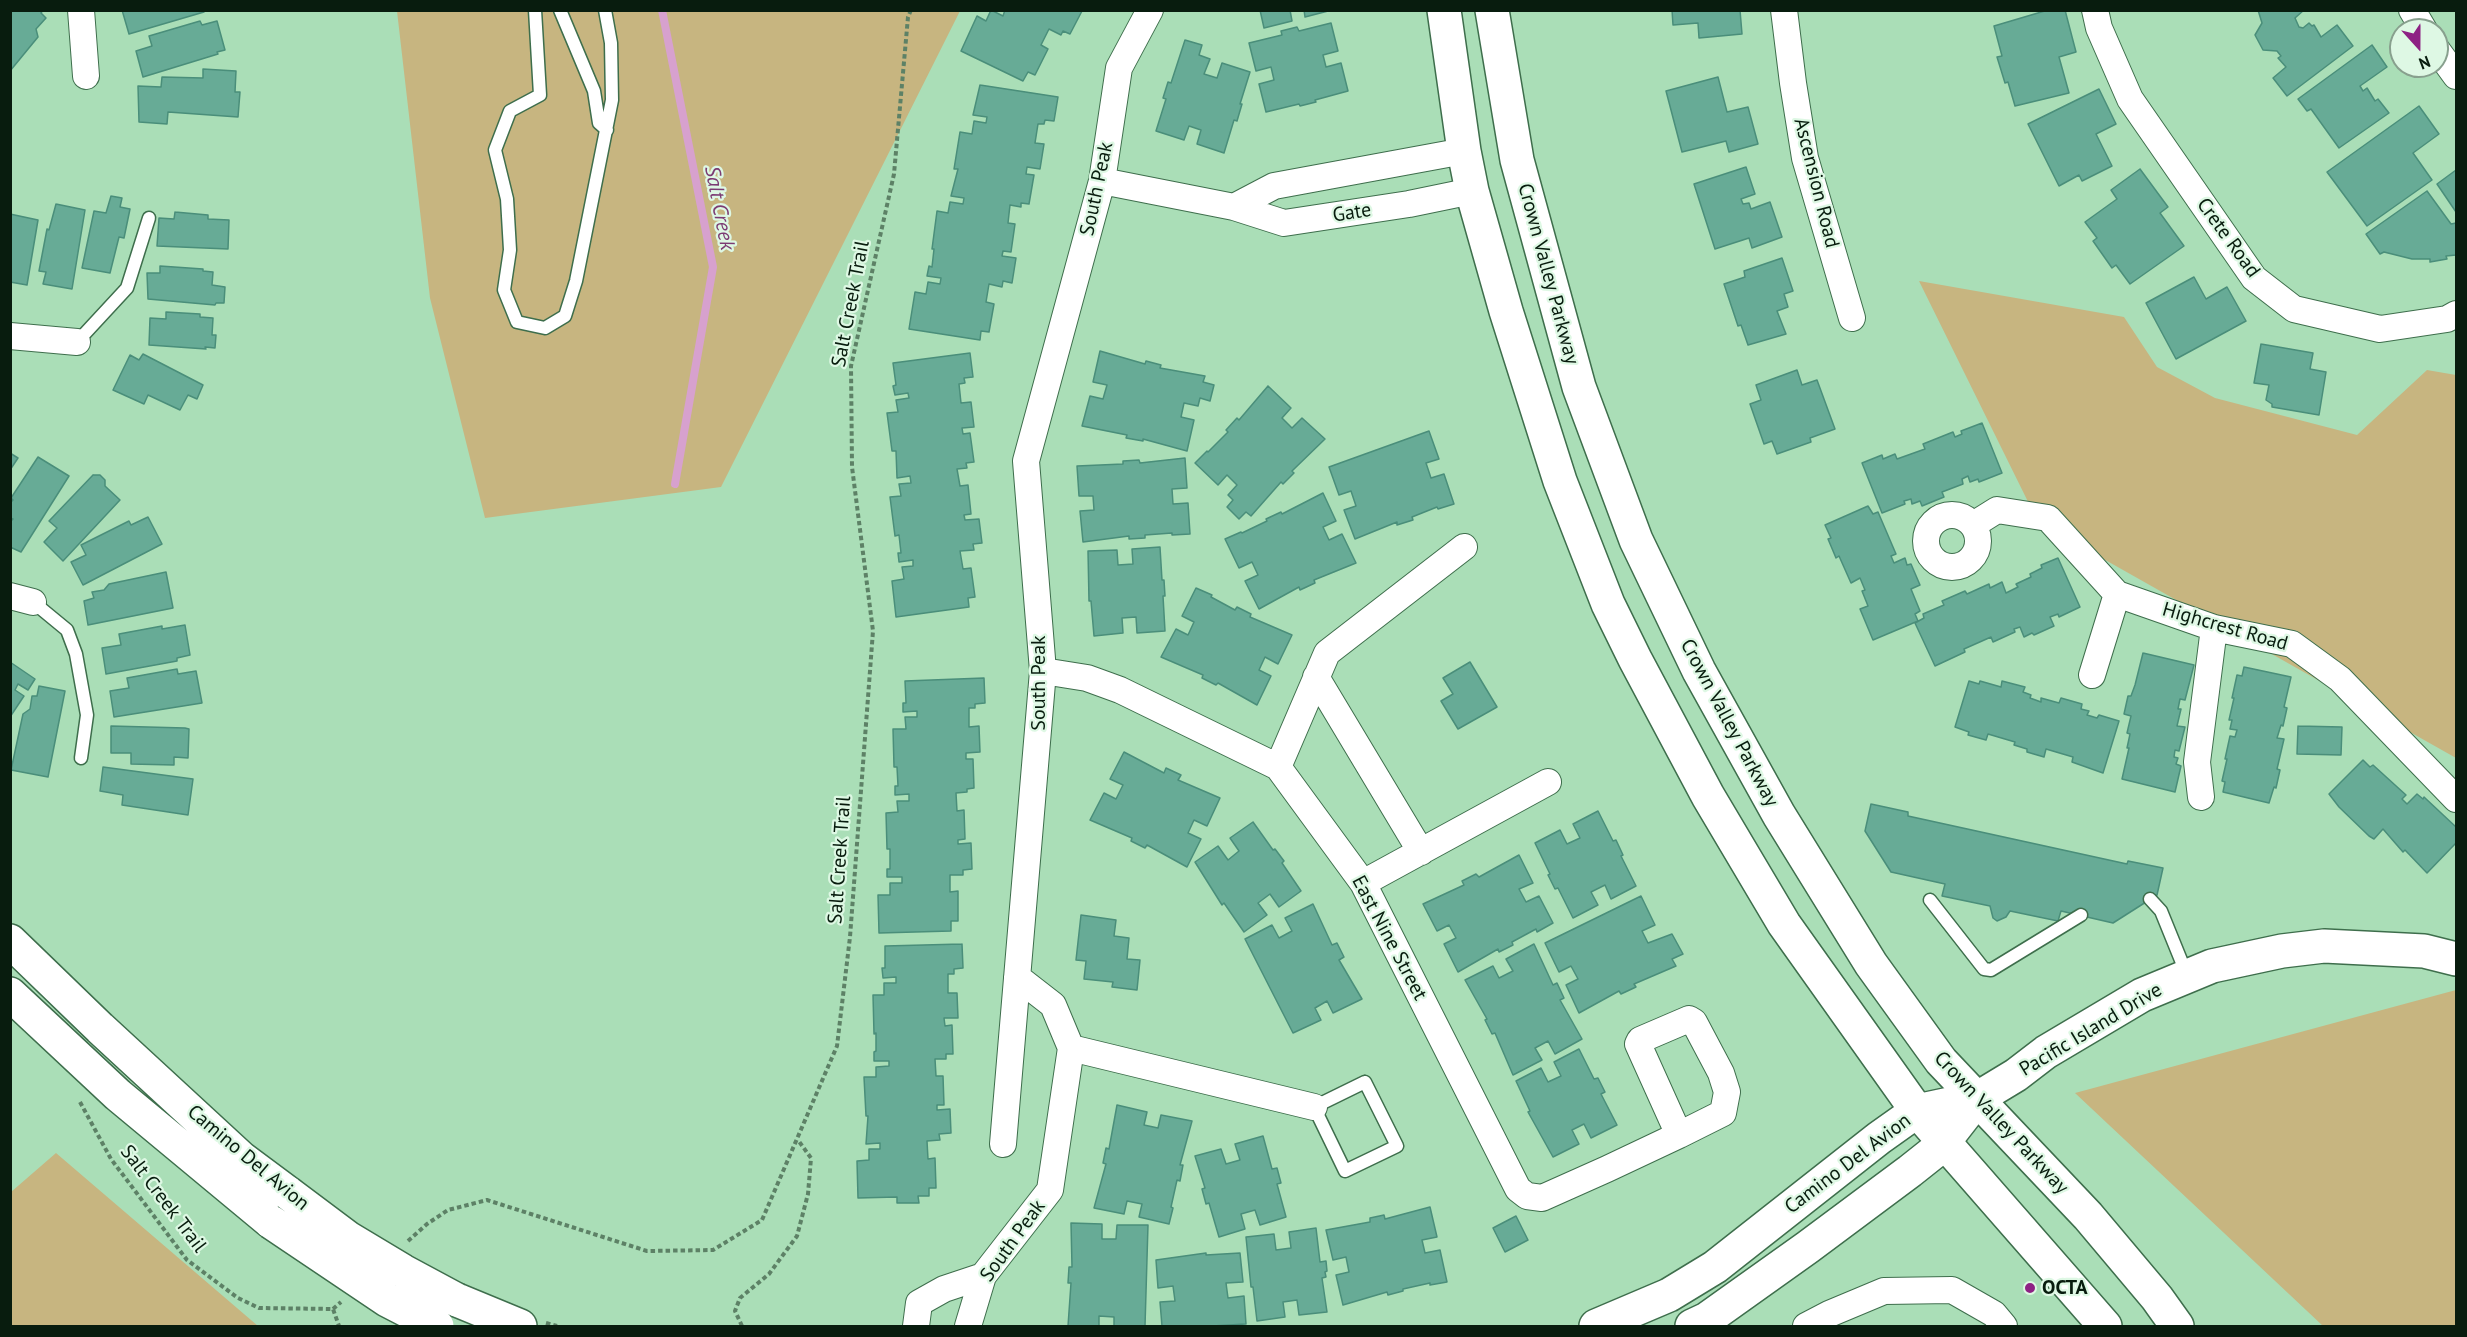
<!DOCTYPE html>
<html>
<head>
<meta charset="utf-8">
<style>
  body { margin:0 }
  #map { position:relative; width:2467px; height:1337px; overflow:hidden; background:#aadeb7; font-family:"PT Sans",sans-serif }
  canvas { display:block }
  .frame { position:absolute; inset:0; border:12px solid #081c0e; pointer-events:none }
  .north { position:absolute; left:2389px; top:18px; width:60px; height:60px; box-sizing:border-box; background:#def8e4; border:2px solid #88a08e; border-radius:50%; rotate:159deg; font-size:16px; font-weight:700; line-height:24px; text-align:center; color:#081c0e }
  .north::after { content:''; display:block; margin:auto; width:21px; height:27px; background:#8e2184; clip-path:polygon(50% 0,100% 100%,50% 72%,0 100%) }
</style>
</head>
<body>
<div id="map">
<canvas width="2467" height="1337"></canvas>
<div class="frame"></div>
<div class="north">N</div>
</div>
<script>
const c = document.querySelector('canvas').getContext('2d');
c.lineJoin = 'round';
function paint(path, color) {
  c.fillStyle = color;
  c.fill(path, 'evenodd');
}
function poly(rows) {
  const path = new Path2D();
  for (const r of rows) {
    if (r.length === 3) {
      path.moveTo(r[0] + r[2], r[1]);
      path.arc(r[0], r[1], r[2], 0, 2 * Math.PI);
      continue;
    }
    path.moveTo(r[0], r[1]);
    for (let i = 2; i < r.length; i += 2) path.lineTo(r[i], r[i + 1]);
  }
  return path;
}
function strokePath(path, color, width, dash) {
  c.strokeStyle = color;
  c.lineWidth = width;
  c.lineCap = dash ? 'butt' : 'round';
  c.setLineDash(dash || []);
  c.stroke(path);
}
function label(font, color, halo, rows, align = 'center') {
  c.font = font + ' "PT Sans",sans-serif';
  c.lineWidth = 4.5;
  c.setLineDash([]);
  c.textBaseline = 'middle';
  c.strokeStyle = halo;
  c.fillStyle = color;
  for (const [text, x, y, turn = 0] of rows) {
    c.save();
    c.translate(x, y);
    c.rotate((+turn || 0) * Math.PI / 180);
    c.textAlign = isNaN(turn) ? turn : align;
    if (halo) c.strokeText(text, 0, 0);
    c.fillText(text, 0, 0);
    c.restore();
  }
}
paint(poly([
  [397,11,960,11,721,487,485,518,430,298],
  [1919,281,2124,317,2157,367,2215,398,2357,435,2427,370,2456,375,2456,758,2038,522],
  [2456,990,2456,1326,2323,1326,2075,1093],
  [56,1153,258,1326,11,1326,11,1192]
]), '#c7b580');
strokePath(poly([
  [662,10,713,267,675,484]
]), '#d7a1ce', 8);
const building = poly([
  [11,10,43,10,41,13,46,18,36,29,38,37,10,71,11,10],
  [122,10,203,10,204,12,129,34,122,10],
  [991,10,1003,16,1005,10,1082,11,1070,34,1063,31,1061,35,1049,29,1041,45,1048,49,1035,75,1028,72,1023,81,961,51,977,16,986,21,991,10],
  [1260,10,1290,10,1292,21,1264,28,1260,10],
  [1304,10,1332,10,1305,17,1304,10],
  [1672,10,1740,10,1742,34,1699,38,1698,23,1673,25,1672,10],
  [2048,10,2065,10,2076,52,2059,57,2069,93,2015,106,2008,82,2005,83,1997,57,2002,56,1994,26,2048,10],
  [2258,10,2304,10,2295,18,2299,27,2303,28,2309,23,2312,26,2314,25,2321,37,2337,25,2353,46,2287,96,2273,78,2286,67,2278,58,2281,56,2277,51,2263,50,2255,35,2262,23,2258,10],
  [200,21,202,25,217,21,225,50,217,52,218,54,143,77,136,51,152,46,149,36,200,21],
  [1331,23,1338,51,1323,55,1326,67,1341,63,1348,91,1315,100,1316,102,1300,106,1299,104,1266,112,1259,84,1274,80,1271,67,1256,71,1249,43,1282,35,1281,31,1297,27,1299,31,1331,23],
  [1185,40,1202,45,1199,55,1210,59,1204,74,1217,78,1222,63,1250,72,1240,104,1242,104,1237,121,1234,120,1224,153,1197,144,1201,130,1189,126,1184,140,1156,131,1166,99,1163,98,1168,82,1171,83,1185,40],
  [2372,45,2387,67,2360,86,2363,91,2367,88,2375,101,2378,99,2389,113,2339,148,2311,109,2307,111,2298,99,2372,45],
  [203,69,236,71,235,92,240,92,238,117,168,112,167,124,139,122,138,86,161,87,162,77,203,78,203,69],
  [1718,77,1727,112,1748,107,1758,144,1729,152,1726,141,1682,152,1666,91,1718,77],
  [980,85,1058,97,1054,121,1045,120,1044,124,1038,124,1035,143,1044,144,1040,169,1027,167,1026,174,1034,175,1029,204,1021,203,1021,207,1010,205,1008,223,1015,224,1011,252,1003,251,1002,256,1016,258,1012,283,1003,281,1002,287,989,284,986,302,994,304,989,332,981,331,980,340,909,329,915,292,926,294,928,282,940,284,941,278,927,276,929,266,932,267,934,249,932,249,937,211,948,213,950,202,963,204,964,198,951,196,958,169,954,169,960,132,972,134,974,121,986,123,987,117,973,115,980,85],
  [2099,89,2116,124,2096,134,2112,166,2082,181,2079,175,2059,186,2028,124,2099,89],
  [2419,106,2439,134,2413,153,2432,180,2367,226,2327,172,2419,106],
  [1746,167,1755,194,1741,199,1743,204,1749,203,1751,209,1770,202,1782,237,1752,248,1749,238,1715,249,1694,184,1746,167],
  [2140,169,2168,207,2160,213,2184,246,2130,284,2116,265,2112,268,2093,241,2097,238,2085,222,2117,199,2111,190,2140,169],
  [2456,170,2456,212,2437,184,2456,170],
  [2427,191,2451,224,2456,223,2456,255,2446,256,2447,259,2430,262,2430,259,2412,259,2384,252,2380,254,2366,234,2427,191],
  [111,196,122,198,120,207,130,209,124,238,119,237,110,273,82,268,94,211,106,213,111,196],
  [56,204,85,210,72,289,43,284,46,272,39,271,47,229,49,230,56,204],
  [175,212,208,215,208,219,229,220,228,249,157,246,159,218,174,219,175,212],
  [10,214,38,220,27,285,10,282,10,214],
  [1782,258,1793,291,1784,294,1788,307,1777,311,1786,334,1748,345,1741,325,1738,326,1724,284,1745,277,1744,271,1782,258],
  [160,266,203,269,203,271,213,272,212,285,225,287,224,303,216,303,215,305,148,299,147,273,160,273,160,266],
  [2194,277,2206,299,2227,287,2246,321,2176,359,2146,303,2194,277],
  [166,312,200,314,200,317,213,318,212,335,216,335,215,348,205,347,206,349,149,345,150,318,166,319,166,312],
  [2261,344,2313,353,2310,369,2326,372,2319,415,2272,407,2272,404,2266,400,2269,385,2254,383,2261,344],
  [1100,351,1145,364,1146,361,1161,365,1160,368,1205,376,1203,382,1214,385,1210,401,1200,398,1198,406,1184,403,1181,417,1194,420,1187,451,1143,439,1143,441,1126,438,1127,435,1082,426,1090,396,1103,399,1107,385,1093,382,1100,351],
  [970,353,973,377,964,378,965,383,959,384,961,403,971,402,974,427,962,428,963,434,970,433,974,462,966,463,967,468,957,469,960,486,968,485,971,514,964,515,965,520,979,519,982,543,973,544,974,550,960,551,963,569,971,568,975,597,968,598,969,607,896,617,892,581,904,579,902,567,913,566,913,560,899,562,898,553,901,553,899,535,895,536,890,497,901,496,899,484,911,483,910,476,897,478,896,451,892,451,887,413,898,412,896,400,909,398,908,393,895,395,893,386,896,385,893,363,970,353],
  [143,354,203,385,197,399,188,395,180,410,148,395,144,404,113,390,130,355,139,360,143,354],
  [1797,370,1802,385,1817,380,1835,429,1810,438,1811,442,1777,454,1772,441,1764,444,1750,404,1761,400,1756,385,1797,370],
  [1268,386,1291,408,1282,418,1292,428,1302,418,1325,439,1292,471,1294,473,1283,484,1281,482,1251,516,1246,512,1239,519,1227,507,1233,500,1228,495,1237,485,1227,475,1218,485,1195,463,1207,451,1208,452,1228,432,1226,430,1237,418,1239,420,1268,386],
  [1982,423,2002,473,1979,482,1978,479,1970,482,1968,476,1962,479,1963,484,1942,492,1944,497,1922,506,1920,501,1912,504,1911,499,1904,501,1905,504,1882,513,1862,463,1882,455,1883,459,1895,454,1897,459,1925,449,1923,444,1953,432,1955,437,1962,434,1961,431,1982,423],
  [1429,431,1439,459,1426,463,1431,478,1444,474,1454,504,1438,509,1437,507,1412,517,1413,520,1397,525,1397,522,1355,539,1344,510,1356,506,1351,491,1339,495,1329,467,1429,431],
  [10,453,18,458,10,470,10,453],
  [38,457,69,476,21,552,10,547,10,522,13,519,10,518,10,503,13,500,11,498,38,457],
  [1185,458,1187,488,1172,489,1173,504,1188,503,1190,534,1172,535,1172,533,1145,535,1145,538,1129,539,1129,536,1083,542,1080,511,1094,510,1093,496,1079,496,1077,466,1123,464,1123,461,1139,460,1140,463,1185,458],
  [93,475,100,475,105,480,105,486,120,500,63,561,44,542,57,528,49,521,93,475],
  [1323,493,1336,521,1323,527,1329,540,1342,534,1356,563,1314,580,1315,583,1300,590,1299,587,1259,609,1245,581,1258,575,1252,562,1239,568,1225,539,1241,532,1242,533,1267,521,1266,519,1281,512,1282,514,1323,493],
  [1868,506,1873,514,1878,512,1896,554,1891,556,1894,563,1905,558,1907,565,1911,564,1920,585,1911,589,1920,611,1915,614,1918,621,1873,640,1860,609,1868,606,1862,591,1865,590,1860,578,1851,583,1839,556,1836,558,1828,539,1831,538,1825,525,1868,506],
  [148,517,162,544,83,585,71,562,86,555,81,545,129,521,131,525,148,517],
  [1160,547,1162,580,1164,580,1165,596,1163,596,1165,631,1137,633,1136,617,1122,618,1123,633,1094,636,1091,601,1089,601,1088,551,1117,550,1118,565,1133,564,1132,549,1160,547],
  [2058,558,2080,607,2059,617,2058,614,2050,617,2054,626,2034,635,2032,633,2024,637,2020,627,2014,629,2015,632,1993,642,1991,637,1964,649,1965,652,1935,666,1915,623,1924,618,1923,614,1944,605,1942,601,1965,591,1967,594,1989,584,1990,588,2002,582,2006,593,2018,587,2016,584,2031,577,2030,574,2042,568,2041,565,2058,558],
  [166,572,173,608,88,625,84,601,94,598,92,592,104,590,109,584,166,572],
  [1196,588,1212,595,1211,597,1235,610,1237,607,1251,614,1250,617,1292,635,1278,664,1265,657,1259,670,1271,676,1257,705,1218,683,1216,685,1202,678,1203,675,1161,657,1176,629,1188,635,1194,622,1182,616,1196,588],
  [185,625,190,655,177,658,177,661,106,674,102,648,121,645,119,634,162,626,162,629,185,625],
  [2143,653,2194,665,2185,700,2180,699,2178,709,2181,709,2177,726,2185,727,2179,751,2175,750,2174,757,2178,758,2176,764,2181,766,2175,792,2122,779,2129,748,2127,748,2130,734,2127,733,2131,716,2124,714,2128,696,2131,696,2135,685,2143,653],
  [10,662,35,679,28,690,18,684,15,690,24,696,10,717,10,662],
  [1470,662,1497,707,1458,729,1441,701,1453,694,1443,678,1470,662],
  [2244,667,2291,677,2284,707,2287,708,2283,726,2281,725,2277,738,2284,739,2277,769,2280,770,2276,788,2274,787,2269,803,2223,792,2225,782,2222,781,2227,759,2225,759,2230,736,2235,737,2237,730,2230,729,2232,720,2229,720,2234,698,2232,698,2237,675,2242,676,2244,667],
  [177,669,178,674,196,671,202,703,114,717,110,691,129,688,127,678,177,669],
  [984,678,985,703,975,704,975,708,969,708,969,727,979,726,980,752,966,753,966,759,973,759,974,788,967,789,967,792,956,793,957,811,964,810,965,839,958,840,958,844,971,843,972,869,963,870,963,875,950,875,950,892,958,891,958,921,951,921,951,931,879,933,878,895,890,895,890,883,902,883,902,877,887,877,887,869,890,869,890,849,887,849,886,813,898,812,897,801,909,801,909,794,895,795,895,786,898,786,897,767,894,767,893,729,906,729,905,717,917,717,917,711,903,712,903,703,906,703,905,681,984,678],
  [1969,681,1979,684,1980,681,2001,687,2002,681,2025,687,2023,692,2031,695,2030,698,2041,702,2041,698,2059,703,2061,698,2082,704,2081,709,2089,711,2087,715,2097,718,2099,715,2119,721,2103,773,2072,762,2073,757,2046,749,2044,757,2027,752,2027,749,2014,745,2015,742,1988,734,1986,740,1968,735,1969,732,1955,727,1969,681],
  [39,686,65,691,48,777,11,770,23,714,30,709,32,696,37,696,39,686],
  [111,726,185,728,189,729,188,758,174,757,174,765,131,764,131,753,111,753,111,726],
  [2298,726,2342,727,2341,755,2297,754,2298,726],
  [1124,752,1164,773,1166,768,1181,775,1178,780,1220,798,1207,826,1194,820,1188,833,1201,839,1187,867,1147,845,1145,848,1131,841,1132,838,1090,820,1104,793,1116,799,1123,785,1110,779,1124,752],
  [2363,760,2370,767,2373,765,2406,795,2402,799,2407,804,2417,794,2423,799,2424,797,2456,827,2456,843,2427,873,2405,850,2403,852,2383,829,2374,839,2369,836,2339,807,2329,794,2363,760],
  [103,767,193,779,188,815,122,805,123,795,100,791,103,767],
  [1871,804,1908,812,1908,816,2127,864,2128,861,2163,868,2157,895,2113,923,2061,911,2058,921,2010,911,2006,917,1997,921,1993,918,1990,906,1942,896,1945,884,1891,872,1865,831,1871,804],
  [1598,811,1613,841,1616,840,1623,855,1621,856,1636,886,1611,899,1605,885,1591,892,1598,905,1573,918,1558,888,1555,889,1548,875,1550,874,1535,843,1560,830,1567,844,1580,838,1573,824,1598,811],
  [1253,822,1273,850,1275,849,1284,861,1282,863,1301,891,1279,907,1270,894,1258,903,1267,915,1244,932,1224,903,1222,905,1195,862,1218,846,1228,860,1239,851,1230,838,1253,822],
  [1519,855,1533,883,1519,889,1526,902,1539,896,1553,923,1537,932,1536,929,1512,942,1513,945,1499,952,1498,949,1458,972,1444,944,1456,938,1449,925,1437,931,1423,904,1464,885,1462,881,1476,874,1479,877,1519,855],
  [1641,896,1655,925,1642,931,1648,943,1672,934,1683,954,1672,959,1676,966,1634,984,1636,987,1621,994,1619,991,1579,1013,1566,985,1578,979,1571,966,1559,972,1545,943,1641,896],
  [1313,904,1332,945,1337,943,1344,957,1339,960,1362,999,1333,1013,1327,1001,1315,1008,1321,1020,1293,1033,1245,939,1272,925,1279,938,1292,931,1285,918,1313,904],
  [1081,915,1116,920,1114,936,1129,938,1127,959,1140,960,1137,990,1112,987,1113,982,1084,979,1086,961,1076,960,1081,915],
  [962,944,963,968,954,969,954,974,948,974,948,993,957,993,958,1018,944,1018,945,1026,952,1025,953,1054,946,1054,946,1059,935,1059,936,1076,943,1076,944,1105,937,1105,937,1110,950,1109,951,1133,939,1134,940,1140,927,1141,928,1159,935,1158,936,1188,929,1188,929,1196,918,1196,919,1203,897,1203,897,1197,858,1198,857,1161,869,1160,869,1149,880,1149,880,1143,866,1144,868,1116,866,1116,864,1077,876,1077,876,1067,889,1066,889,1061,874,1061,874,1052,876,1051,876,1033,874,1034,873,995,884,995,884,983,896,983,896,977,883,978,882,968,885,968,885,946,962,944],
  [1534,944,1553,985,1557,983,1564,998,1560,1000,1582,1039,1555,1054,1548,1041,1535,1048,1542,1060,1513,1075,1495,1033,1492,1034,1485,1020,1487,1019,1465,980,1493,966,1499,978,1513,971,1506,959,1534,944],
  [1579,1049,1594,1079,1598,1078,1605,1092,1601,1094,1617,1125,1591,1138,1584,1124,1572,1130,1579,1144,1553,1157,1528,1112,1530,1111,1516,1081,1541,1068,1548,1082,1561,1076,1554,1062,1579,1049],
  [1117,1105,1147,1112,1144,1125,1158,1128,1161,1115,1192,1121,1180,1165,1183,1165,1180,1181,1177,1180,1171,1207,1173,1208,1169,1224,1139,1217,1142,1204,1127,1201,1124,1214,1094,1208,1106,1164,1103,1163,1106,1148,1109,1149,1117,1105],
  [1263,1136,1272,1169,1277,1168,1281,1183,1277,1184,1286,1217,1260,1225,1255,1210,1241,1214,1245,1229,1219,1237,1209,1203,1206,1204,1202,1189,1205,1188,1195,1156,1221,1149,1226,1164,1240,1160,1235,1144,1263,1136],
  [1430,1207,1437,1237,1422,1240,1425,1253,1440,1250,1447,1282,1430,1285,1430,1283,1403,1289,1403,1291,1388,1295,1387,1292,1343,1305,1336,1275,1349,1272,1346,1257,1333,1260,1326,1230,1370,1222,1370,1218,1384,1215,1385,1219,1430,1207],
  [1516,1216,1528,1240,1505,1252,1493,1228,1516,1216],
  [1071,1223,1102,1224,1102,1239,1116,1239,1117,1225,1148,1225,1145,1326,1114,1326,1114,1317,1099,1316,1099,1326,1068,1326,1071,1283,1068,1283,1069,1267,1072,1267,1071,1223],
  [1316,1228,1320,1262,1326,1261,1327,1271,1325,1272,1326,1277,1322,1278,1327,1312,1299,1315,1297,1300,1283,1302,1285,1317,1257,1321,1253,1287,1251,1287,1246,1237,1274,1234,1276,1250,1291,1248,1289,1232,1316,1228],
  [1206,1253,1206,1255,1240,1253,1243,1282,1226,1283,1228,1298,1244,1296,1246,1324,1212,1326,1162,1326,1160,1302,1175,1301,1173,1286,1158,1288,1156,1260,1206,1253]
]);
paint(building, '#67ab96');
strokePath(building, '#4a8e7a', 1.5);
const service = poly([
  [535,10,540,95,510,111,495,150,507,199,510,250,504,290,517,322,545,328,565,316,576,281,612,100,611,43,605,10],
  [560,10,594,91,599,123,607,130],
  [77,342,127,288,149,218],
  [33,602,67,630,76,654,87,715,81,758],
  [2150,899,2161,911,2187,975],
  [1930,900,1984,969,1991,970,2081,915],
  [1365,1082,1397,1146,1345,1171,1314,1107,1365,1082]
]);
const minor = poly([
  [81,10,86,76],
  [1784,10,1793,83,1805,158,1852,318],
  [2095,10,2099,28,2130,99,2254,278,2294,309,2380,329,2447,319,2456,314],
  [2412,10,2424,30],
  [2437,50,2456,76],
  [1102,181,1234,207,1284,223,1409,204,1472,191],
  [1234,207,1274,186,1464,151],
  [10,336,77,342],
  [1952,541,26],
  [1973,525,1997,510,2048,518,2117,594,2214,628,2292,644,2340,679,2456,799],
  [10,596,33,602],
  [1043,671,1087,678,1120,690,1278,767,1363,883,1518,1189,1527,1196,1542,1198,1607,1169,1679,1135,1723,1113,1727,1092,1721,1073,1694,1022,1689,1019,1640,1040,1638,1044,1679,1135],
  [2092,675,2117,594],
  [1316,677,1421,852],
  [1278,767,1327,653,1464,547],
  [2201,797,2197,762,2214,628],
  [1363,883,1548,782],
  [1071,1048,1314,1107],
  [1003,1144,1043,671,1026,461,1102,181,1119,68,1150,10],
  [916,1326,919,1303,944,1289,983,1276],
  [968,1326,983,1276,1050,1190,1071,1048,1053,1005,1017,977],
  [1806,1326,1829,1314,1884,1291,1952,1290,1994,1314,2004,1326]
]);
const secondary = poly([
  [10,941,100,1028,241,1158,288,1193],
  [10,994,118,1095,271,1222],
  [457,1300,520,1326],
  [1596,1326,1669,1295,1715,1267,1879,1138,1917,1111,1978,1098,2016,1075,2046,1052,2142,995,2212,966,2282,951,2324,946,2424,951,2456,959],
  [1692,1326,1707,1319,1808,1247,1910,1171,1939,1148,1978,1098]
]);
const primary = poly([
  [1444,10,1464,151,1472,191,1506,311,1560,481,1608,604,1635,659,1708,796,1784,924,1917,1111,2105,1326],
  [1492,10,1517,160,1579,387,1636,540,1699,671,1779,815,1871,964,1941,1061,2088,1216,2157,1298,2177,1326]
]);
strokePath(service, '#3e6e4c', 15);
strokePath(minor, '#3e6e4c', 28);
strokePath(secondary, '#3e6e4c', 36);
strokePath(primary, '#3e6e4c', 36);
strokePath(poly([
  [80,1102,111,1159,187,1260,238,1298,259,1308,333,1309,339,1326],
  [408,1241,427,1224,448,1210,487,1200,647,1251,713,1250,762,1220,837,1046,850,937,873,631,852,467,851,366,894,174,908,17,911,10],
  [333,1309,341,1302],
  [546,1323,557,1326],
  [742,1326,735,1311,740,1298,769,1274,797,1236,808,1194,811,1158,798,1140]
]), '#5d8166', 4, [4.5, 3]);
strokePath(service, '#fff', 12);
strokePath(minor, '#fff', 26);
strokePath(secondary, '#fff', 33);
strokePath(primary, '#fff', 33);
const secondaryBridge = poly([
  [288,1193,348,1238,403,1271,457,1300],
  [271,1222,387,1300,437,1326]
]);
strokePath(secondaryBridge, '#3e6e4c', 36, []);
strokePath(secondaryBridge, '#fff', 33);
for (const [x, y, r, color] of [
  [2030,1288,6,"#8e2184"]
]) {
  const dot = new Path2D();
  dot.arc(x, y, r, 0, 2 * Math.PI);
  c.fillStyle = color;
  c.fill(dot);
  strokePath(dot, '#def8e4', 2);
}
label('20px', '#081c0e', '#def8e4', [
  ["Ascension Road",1816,183,76],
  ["South Peak",1097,189,-78],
  ["Gate",1352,213,-9],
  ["Crete Road",2228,238,54],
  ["Crown Valley Parkway",1548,274,75],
  ["Salt Creek Trail",851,304,-79],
  ["Highcrest Road",2225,627,16],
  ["South Peak",1039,683,-90],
  ["Crown Valley Parkway",1729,723,62],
  ["Salt Creek Trail",840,860,-86],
  ["East Nine Street",1389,938,62],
  ["Pacific Island Drive",2091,1030,-31],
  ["Crown Valley Parkway",2001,1123,47],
  ["Camino Del Avion",248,1158,40],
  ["Camino Del Avion",1848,1164,-37],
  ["Salt Creek Trail",163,1199,53],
  ["South Peak",1013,1241,-54]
]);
label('bold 20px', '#081c0e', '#def8e4', [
  ["OCTA",2042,1288]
], 'left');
label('italic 21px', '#7b3b73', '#def8e4', [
  ["Salt Creek",719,208,79]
]);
</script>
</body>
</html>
